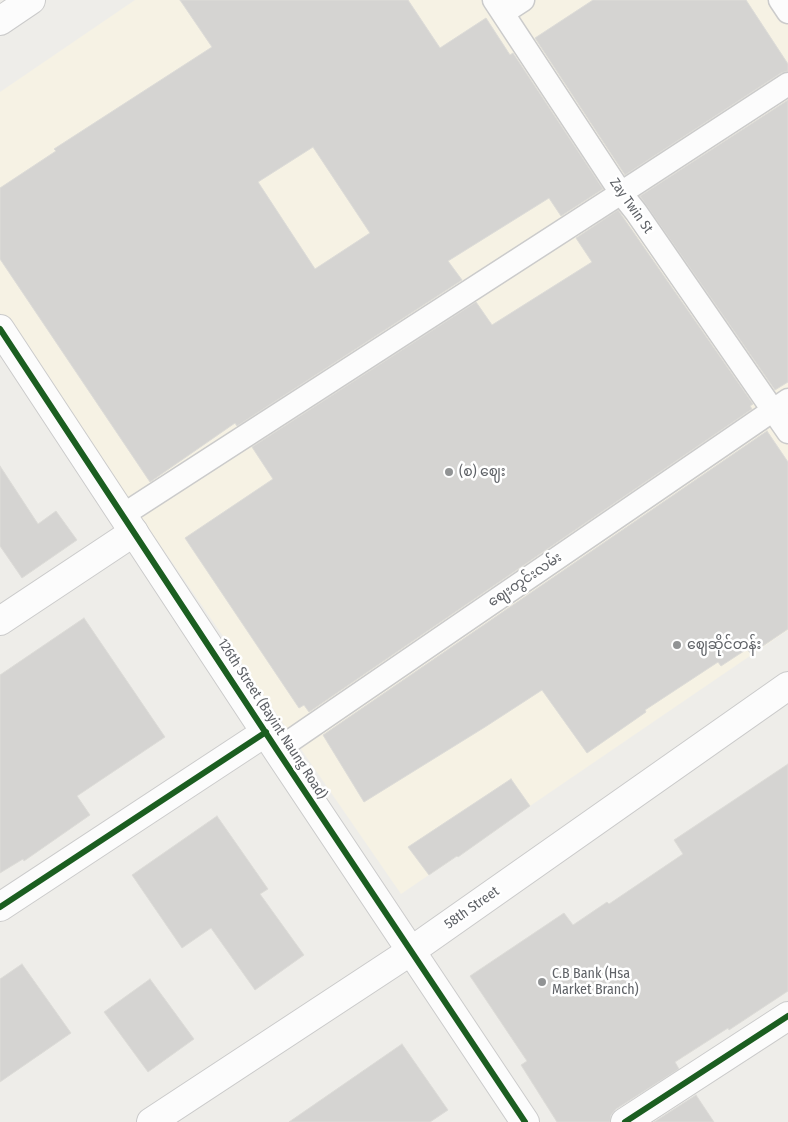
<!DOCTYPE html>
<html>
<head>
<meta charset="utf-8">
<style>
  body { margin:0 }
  canvas { display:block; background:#eeede9 }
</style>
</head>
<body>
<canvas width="788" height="1122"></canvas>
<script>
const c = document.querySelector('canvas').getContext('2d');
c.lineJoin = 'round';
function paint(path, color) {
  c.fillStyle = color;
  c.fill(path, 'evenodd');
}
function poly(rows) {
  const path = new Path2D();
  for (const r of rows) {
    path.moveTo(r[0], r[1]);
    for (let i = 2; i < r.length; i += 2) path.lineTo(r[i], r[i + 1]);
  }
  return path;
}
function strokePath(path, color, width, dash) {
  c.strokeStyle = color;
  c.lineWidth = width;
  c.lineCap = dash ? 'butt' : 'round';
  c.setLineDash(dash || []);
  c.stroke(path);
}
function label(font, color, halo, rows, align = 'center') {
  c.font = font + ' "Fira Sans Condensed","Noto Sans Myanmar",sans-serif';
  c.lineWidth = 5;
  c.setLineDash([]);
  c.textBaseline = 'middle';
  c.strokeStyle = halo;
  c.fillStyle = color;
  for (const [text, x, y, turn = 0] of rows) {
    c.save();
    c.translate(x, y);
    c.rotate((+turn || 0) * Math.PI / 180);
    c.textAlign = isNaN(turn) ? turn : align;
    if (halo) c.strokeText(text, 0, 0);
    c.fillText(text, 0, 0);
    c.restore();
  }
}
paint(poly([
  [135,0,788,0,788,630,401,894,0,313,0,92]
]), '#f6f2e4');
const building = poly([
  [180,0,408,0,440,48,486,18,510,55,513,53,603,189,561,216,549,198,448,261,462,280,237,426,235,423,150,482,0,259,0,188,56,151,54,149,212,47,180,0],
  [313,147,370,233,315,269,258,182,313,147],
  [593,0,746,0,788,64,788,71,781,73,625,175,535,38,593,0],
  [788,100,788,382,775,390,640,196,788,100],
  [618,210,753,404,750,406,752,409,309,712,304,705,299,708,185,538,273,479,252,447,476,302,492,325,592,262,576,238,618,210],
  [767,431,788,462,788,629,751,654,747,649,721,666,718,662,645,710,646,712,587,753,542,690,485,727,364,802,323,735,767,431],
  [0,466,38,524,56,511,77,540,22,578,0,546,0,466],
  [84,618,165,737,77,796,90,815,24,861,23,859,0,873,0,675,84,618],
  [788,764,788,991,729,1030,728,1028,675,1062,679,1069,616,1109,611,1115,610,1122,557,1122,521,1065,527,1061,470,976,564,913,573,925,607,902,609,904,683,854,674,840,788,764],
  [511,779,530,806,458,857,457,856,429,875,408,847,511,779],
  [217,816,268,889,260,894,304,955,255,990,211,928,182,948,132,875,217,816],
  [22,964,71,1033,0,1082,0,979,22,964],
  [150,979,194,1039,148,1072,104,1012,150,979],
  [402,1044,448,1110,430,1122,289,1122,402,1044],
  [696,1095,714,1122,654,1122,696,1095]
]);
paint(building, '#d5d4d2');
strokePath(building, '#dddcd8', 1);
const service = poly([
  [494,0,621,193,636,212,788,432],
  [780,0,788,12],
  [503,13,523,0],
  [123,515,621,193,788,84],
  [277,750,788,400]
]);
const minor = poly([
  [0,21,31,0],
  [0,621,134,532],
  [0,907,266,732],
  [625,1122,788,1016]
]);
const tertiary = poly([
  [0,329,277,750,525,1122]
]);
const secondary = poly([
  [151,1122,411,951,788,686]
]);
strokePath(service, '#cbcbcb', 25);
strokePath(minor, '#cbcbcb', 30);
strokePath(tertiary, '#cbcbcb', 30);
strokePath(secondary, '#cacaca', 30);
strokePath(service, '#fcfcfc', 22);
strokePath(minor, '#fcfcfc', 28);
strokePath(tertiary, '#fcfcfc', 28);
strokePath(secondary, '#fcfcfc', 28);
strokePath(poly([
  [0,329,277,750,525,1122],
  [0,907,266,732],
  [625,1122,788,1016]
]), '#1b5e20', 6);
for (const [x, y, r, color] of [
  [449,472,5,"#919394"],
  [677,645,5,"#919394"],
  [542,982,5,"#919394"]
]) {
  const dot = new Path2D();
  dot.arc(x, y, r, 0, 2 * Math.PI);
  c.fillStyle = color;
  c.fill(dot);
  strokePath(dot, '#fff', 2);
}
label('14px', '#5f6267', '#fff', [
  ["Zay Twin St",631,206,55],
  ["ဈေးတွင်းလမ်း",525,580,-34],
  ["126th Street (Bayint Naung Road)",272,719,57],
  ["58th Street",472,908,-35]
]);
label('14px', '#5f6267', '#fff', [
  ["(စ) ဈေး",459,472],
  ["ဈေဆိုင်တန်း",687,645],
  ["C.B Bank (Hsa",552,974],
  ["Market Branch)",552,990]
], 'left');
</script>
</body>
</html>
